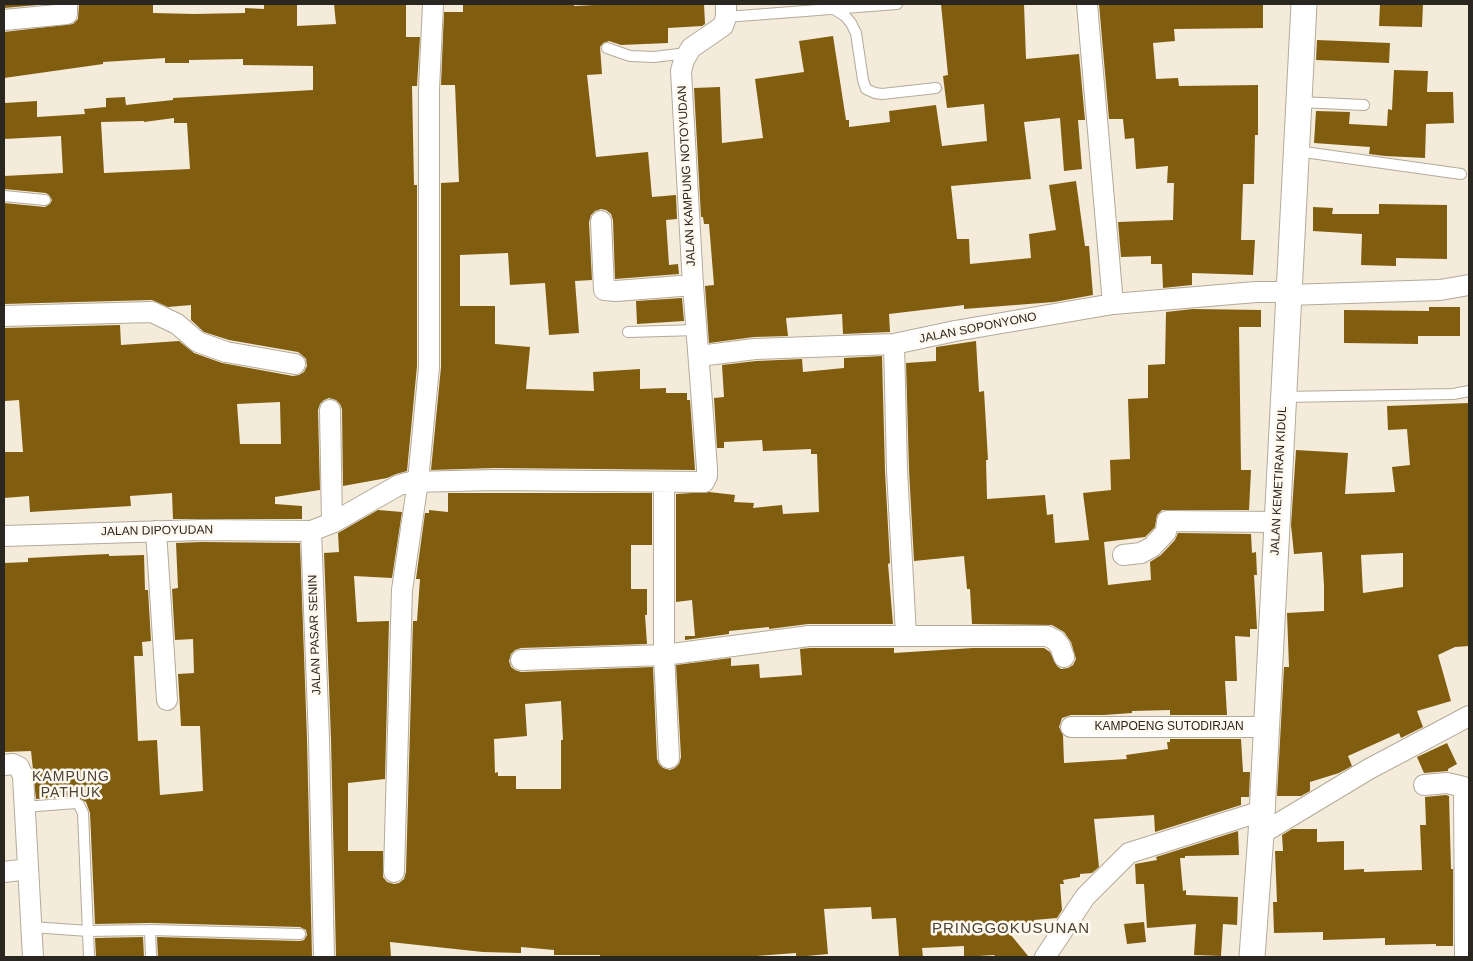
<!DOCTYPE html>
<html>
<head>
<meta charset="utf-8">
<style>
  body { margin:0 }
  #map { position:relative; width:1473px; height:961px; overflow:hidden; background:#f5ebda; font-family:Helvetica,sans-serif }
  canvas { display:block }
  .frame { position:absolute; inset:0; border:5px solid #2a2620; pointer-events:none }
</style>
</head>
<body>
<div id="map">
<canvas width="1473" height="961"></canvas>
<div class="frame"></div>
</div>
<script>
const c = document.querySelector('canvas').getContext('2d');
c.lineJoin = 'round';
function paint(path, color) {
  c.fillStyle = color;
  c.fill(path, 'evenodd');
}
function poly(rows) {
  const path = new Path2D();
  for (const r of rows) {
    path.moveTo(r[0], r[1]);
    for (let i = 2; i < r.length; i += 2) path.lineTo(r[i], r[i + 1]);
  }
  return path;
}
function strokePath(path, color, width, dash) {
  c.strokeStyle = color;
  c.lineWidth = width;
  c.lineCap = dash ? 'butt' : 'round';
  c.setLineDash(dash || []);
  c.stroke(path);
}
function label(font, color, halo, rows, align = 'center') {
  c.font = font + ' Helvetica,sans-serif';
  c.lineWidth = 5;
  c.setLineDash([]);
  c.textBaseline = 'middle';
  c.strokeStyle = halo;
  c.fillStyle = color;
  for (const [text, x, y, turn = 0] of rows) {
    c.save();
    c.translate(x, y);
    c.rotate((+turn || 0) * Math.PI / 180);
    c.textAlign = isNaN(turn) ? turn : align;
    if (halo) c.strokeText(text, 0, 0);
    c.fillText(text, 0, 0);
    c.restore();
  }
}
paint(poly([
  [4,4,49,4,4,8],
  [79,4,153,4,153,13,194,14,245,13,245,8,264,9,264,4,297,4,297,26,336,24,334,4,406,4,406,37,420,37,417,86,412,86,414,185,417,185,417,366,407,471,396,474,387,478,343,486,342,409,340,404,336,400,329,398,324,400,320,404,318,410,320,490,275,497,275,504,302,506,302,519,173,519,172,493,130,496,131,506,30,512,29,496,4,498,4,452,23,452,19,400,5,401,4,328,120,325,121,345,179,341,194,353,222,363,293,376,299,375,304,372,307,366,306,359,302,355,298,352,229,340,204,332,191,320,191,305,168,307,152,300,4,304,4,203,45,207,50,204,52,200,49,195,46,193,4,189,4,176,63,173,61,136,4,139,5,103,37,101,37,117,85,114,84,109,106,107,106,98,125,97,126,105,173,100,173,98,313,90,313,66,243,65,243,59,189,60,189,63,165,63,165,58,103,62,103,64,4,78,4,32,73,24,78,19],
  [174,118,174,123,187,123,190,169,104,173,101,122,144,121,144,122],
  [280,402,281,444,240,444,237,404],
  [463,4,574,4,574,6,614,4,704,4,705,24,702,26,668,28,668,43,621,45,609,41,603,43,600,47,602,74,587,75,596,157,648,152,652,197,676,195,677,219,666,220,669,265,678,264,679,274,615,279,613,220,611,214,606,210,601,209,595,211,591,215,589,222,592,280,575,281,579,333,549,335,545,283,510,285,508,253,460,255,460,306,495,306,495,344,530,347,526,389,594,391,593,372,640,369,640,389,666,388,666,393,687,393,687,400,690,400,695,470,495,468,431,470,441,367,441,183,459,182,455,85,441,85,444,12,463,12],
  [941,4,1024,4,1026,59,1079,54,1085,120,1078,120,1082,169,1064,171,1060,118,1024,122,1031,179,951,186,957,239,969,239,970,264,1031,258,1029,234,1056,230,1049,185,1076,181,1085,246,1089,246,1093,295,1054,302,964,309,964,305,889,314,890,332,843,334,842,314,786,318,788,336,754,337,709,343,705,286,714,285,709,224,704,224,703,217,701,217,694,88,720,87,722,143,763,138,755,79,804,72,799,41,833,36,846,120,849,120,849,127,890,122,889,111,936,105,942,146,987,141,984,104,947,108,943,76,948,75],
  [1099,4,1263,4,1263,28,1174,29,1175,41,1153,43,1156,79,1178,78,1179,86,1258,85,1258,135,1255,135,1254,184,1243,184,1241,240,1255,240,1253,275,1192,273,1192,285,1163,288,1162,264,1151,264,1151,256,1121,257,1118,222,1173,220,1174,183,1167,183,1168,166,1136,169,1134,138,1125,139,1123,119,1109,119],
  [1380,4,1423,4,1422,27,1379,26],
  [1317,40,1390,43,1389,63,1316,60],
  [1394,70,1428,71,1427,92,1453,92,1454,123,1426,124,1425,158,1385,156,1369,154,1370,147,1314,143,1316,111,1350,112,1349,124,1387,126,1388,109,1392,110],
  [1379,204,1447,205,1447,259,1396,258,1396,266,1361,265,1362,234,1313,231,1313,207,1333,208,1332,214,1379,214],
  [682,298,684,321,637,324,636,301],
  [1429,307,1460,307,1460,336,1418,336,1418,344,1344,343,1344,310,1429,311],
  [1193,309,1261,310,1261,327,1239,327,1241,470,1251,470,1249,510,1162,510,1157,515,1155,527,1145,537,1104,542,1108,585,1151,580,1150,562,1161,555,1175,540,1178,533,1251,534,1252,553,1256,552,1257,575,1254,575,1257,629,1250,629,1250,637,1235,636,1237,681,1225,681,1227,715,1170,715,1170,710,1132,711,1132,713,1104,715,1071,715,1062,718,1059,727,1063,735,1064,763,1127,759,1126,755,1168,749,1167,742,1170,742,1170,739,1241,739,1243,772,1250,772,1249,797,1241,797,1241,805,1155,832,1154,815,1094,819,1099,867,1092,873,1080,874,1080,877,1063,880,1064,884,1060,884,1062,910,1057,918,1034,920,1034,923,1001,923,1029,957,996,957,994,955,964,957,964,946,922,948,923,957,899,957,896,918,872,919,871,907,824,909,828,954,796,957,796,953,743,957,600,956,600,955,554,955,554,950,521,947,521,953,483,952,390,942,391,957,336,957,331,739,324,553,339,552,338,533,378,510,402,512,392,578,354,576,357,622,389,621,385,779,348,783,348,851,383,851,383,877,387,882,394,884,399,883,404,879,406,872,413,621,417,621,420,579,416,579,425,513,429,513,429,510,448,512,448,493,652,493,652,545,631,545,631,589,647,589,647,615,645,615,647,644,521,648,515,650,511,654,509,661,511,667,515,670,521,672,653,667,657,759,659,764,663,768,670,770,675,768,679,764,681,757,676,665,731,658,731,666,759,664,760,678,802,675,800,649,810,648,894,648,894,653,973,648,1044,648,1050,652,1057,666,1061,669,1068,668,1073,665,1076,659,1071,642,1064,632,1052,625,972,624,970,589,967,589,964,556,914,561,909,470,906,363,936,361,936,347,976,341,979,392,984,391,988,460,986,460,987,499,1045,495,1047,515,1053,514,1055,543,1089,540,1083,493,1111,490,1110,460,1130,459,1128,399,1148,398,1148,365,1165,364,1166,312],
  [561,701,563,740,561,740,561,789,516,789,516,776,498,776,498,772,495,773,494,739,527,736,525,704],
  [882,356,885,471,890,563,888,564,893,624,808,624,769,629,769,627,729,631,729,634,685,640,685,636,695,636,692,600,676,602,676,494,709,492,735,495,734,502,754,503,753,508,782,505,783,514,819,512,817,454,811,454,811,449,763,451,762,440,724,442,724,448,717,448,714,398,724,397,722,365,756,361,802,359,803,372,844,368,844,358],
  [1469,403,1469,646,1455,647,1438,655,1451,701,1417,711,1423,727,1401,738,1399,733,1348,756,1352,766,1339,773,1310,782,1310,791,1301,796,1277,796,1284,667,1289,667,1287,613,1324,611,1324,586,1322,552,1294,554,1291,525,1296,450,1348,453,1345,494,1395,492,1392,467,1410,465,1407,429,1388,430,1387,406],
  [1403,553,1403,587,1363,593,1361,555],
  [202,542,300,543,307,739,312,957,158,957,157,937,300,941,304,940,307,935,306,930,300,927,150,923,95,924,90,813,86,802,75,796,36,799,31,751,4,752,4,563,28,562,28,558,85,555,109,554,109,556,144,555,145,590,148,590,151,641,142,642,143,656,134,656,138,741,157,740,160,795,203,791,200,726,181,726,178,674,194,673,193,639,175,640,172,589,178,588,176,543],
  [1447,743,1457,764,1448,769,1448,771,1424,773,1417,757],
  [1446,795,1449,796,1451,869,1453,869,1453,946,1436,946,1436,944,1385,945,1385,938,1323,940,1323,932,1274,933,1273,902,1277,902,1275,851,1283,851,1282,835,1292,829,1317,829,1317,842,1344,841,1344,870,1364,869,1364,872,1422,870,1420,825,1426,825,1425,797],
  [1238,831,1239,855,1185,856,1185,858,1180,858,1183,891,1186,890,1186,895,1238,897,1237,925,1223,924,1221,956,1194,955,1196,924,1147,928,1144,884,1136,884,1135,864,1157,860,1156,857],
  [1144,922,1146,942,1127,944,1124,924],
  [143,937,144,957,96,957,95,938]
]), '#815d0f');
const service = poly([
  [834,9,845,16,851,23,856,33,863,80,866,89,875,93,882,94,936,88],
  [726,17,897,4],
  [607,48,630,56,654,57,687,53],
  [1300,102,1364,105],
  [1297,151,1461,174],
  [4,196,45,200],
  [628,332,697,330],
  [1284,397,1453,394,1469,391],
  [24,807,76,803,79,805,83,813,89,957],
  [32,927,88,931,150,930,300,934],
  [150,930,151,957]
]);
const minor = poly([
  [1087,4,1113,304],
  [4,20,67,14,67,4],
  [601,221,604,290,616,291,693,285],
  [1288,295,1440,290,1469,285],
  [4,316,152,312,177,324,198,342,226,352,295,364],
  [894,344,897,470,906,635],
  [699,356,755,349,894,344,955,331,1113,304,1256,292,1288,292],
  [330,410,332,523],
  [664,483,664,655,669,758],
  [156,531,167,700],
  [311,531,319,739,324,957],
  [4,536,202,530,311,531,332,523,399,485,411,482,495,480,704,482,707,476,707,468,693,285,681,71,684,60,691,48,723,26,726,17,726,4],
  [1123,555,1141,553,1152,547,1166,532,1167,521,1276,522],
  [521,660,664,655,809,636,1047,636,1055,640,1060,646,1064,657],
  [1071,727,1267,727],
  [4,765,13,764,19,767,23,776,33,957],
  [1424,785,1447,783,1464,787,1465,957],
  [1261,834,1369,769,1469,716],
  [4,872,28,869],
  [394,872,402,590,418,481,429,367,429,89,433,4],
  [1045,957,1085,897,1129,853,1262,811]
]);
const tertiary = poly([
  [1252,957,1261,834,1304,4]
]);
strokePath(service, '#b3aa9a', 12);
strokePath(minor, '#b3aa9a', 22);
strokePath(tertiary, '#b3aa9a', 27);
strokePath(service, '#fff', 10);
strokePath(minor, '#fff', 20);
strokePath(tertiary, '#fff', 25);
label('12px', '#2a2620', '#fff9ef', [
  ["JALAN KAMPUNG NOTOYUDAN",687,176,-93],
  ["JALAN SOPONYONO",978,328,-11],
  ["JALAN KEMETIRAN KIDUL",1279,481,-87],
  ["JALAN DIPOYUDAN",157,531,-1],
  ["JALAN PASAR SENIN",315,635,-92],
  ["KAMPOENG SUTODIRJAN",1169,727]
]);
c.letterSpacing = '1px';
label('14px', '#4a4235', '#fff9ef', [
  ["KAMPUNG",71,777],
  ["PATHUK",71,793]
]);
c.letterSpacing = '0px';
c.letterSpacing = '1px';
label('15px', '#4a4235', '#fff9ef', [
  ["PRINGGOKUSUNAN",1011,929]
]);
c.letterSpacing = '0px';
</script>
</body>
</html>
